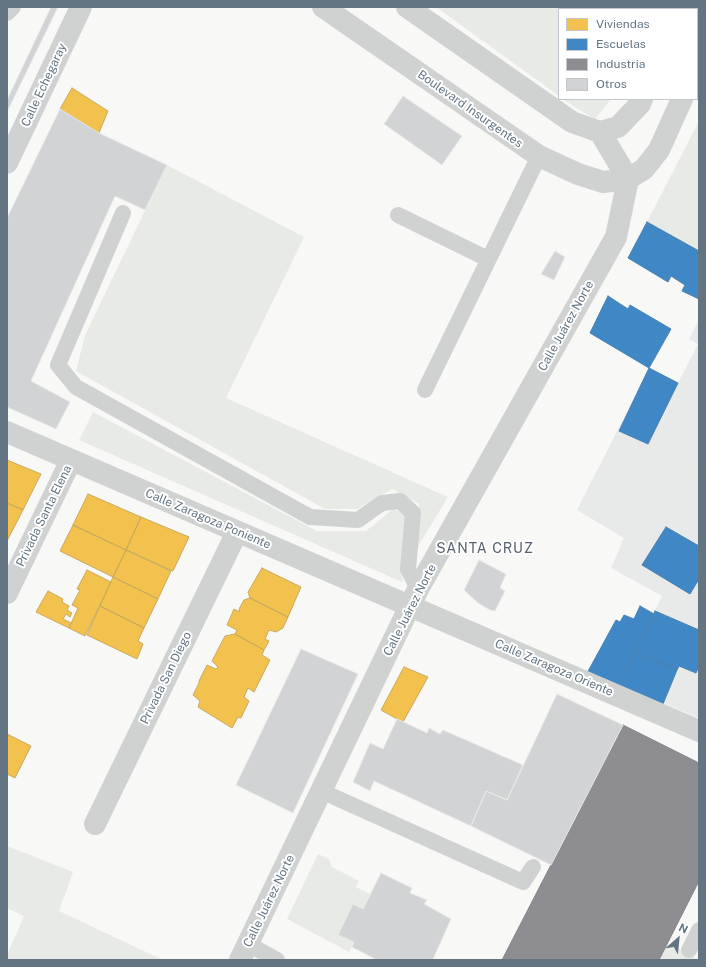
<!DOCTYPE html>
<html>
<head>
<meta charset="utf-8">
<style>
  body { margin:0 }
  #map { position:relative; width:706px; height:967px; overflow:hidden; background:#f8f8f7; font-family:"Public Sans",sans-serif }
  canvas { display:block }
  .frame { position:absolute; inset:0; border:8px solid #637482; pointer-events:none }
  .legend { position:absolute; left:558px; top:8px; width:140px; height:92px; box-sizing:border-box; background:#fff; border:1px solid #c1c7cd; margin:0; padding:5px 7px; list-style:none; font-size:12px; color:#637482 }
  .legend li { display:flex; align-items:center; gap:8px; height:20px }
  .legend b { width:20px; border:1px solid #c1c7cd }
  .north { position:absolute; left:658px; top:919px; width:40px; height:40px; -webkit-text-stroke:3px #fff; paint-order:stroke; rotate:27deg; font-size:11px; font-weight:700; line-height:16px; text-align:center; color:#637482 }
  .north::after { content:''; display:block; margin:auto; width:14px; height:18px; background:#637482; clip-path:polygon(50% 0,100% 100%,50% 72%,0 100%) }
</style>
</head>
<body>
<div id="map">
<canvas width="706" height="967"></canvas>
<div class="frame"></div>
<ul class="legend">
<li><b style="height:11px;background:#f2c14e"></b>Viviendas</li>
<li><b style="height:11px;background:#3f88c5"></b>Escuelas</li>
<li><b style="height:11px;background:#8d8d92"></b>Industria</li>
<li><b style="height:11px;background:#d2d3d4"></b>Otros</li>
</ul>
<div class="north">N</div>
</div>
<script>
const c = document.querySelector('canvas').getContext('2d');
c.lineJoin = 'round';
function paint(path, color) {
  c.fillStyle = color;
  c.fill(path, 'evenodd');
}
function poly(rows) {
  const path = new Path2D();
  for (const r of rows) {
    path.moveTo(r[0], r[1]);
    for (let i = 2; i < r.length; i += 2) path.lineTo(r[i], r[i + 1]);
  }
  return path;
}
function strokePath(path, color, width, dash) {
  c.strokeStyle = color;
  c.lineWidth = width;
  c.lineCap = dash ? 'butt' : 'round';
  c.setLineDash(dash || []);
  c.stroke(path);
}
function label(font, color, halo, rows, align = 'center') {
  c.font = font + ' "Public Sans",sans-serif';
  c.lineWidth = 4;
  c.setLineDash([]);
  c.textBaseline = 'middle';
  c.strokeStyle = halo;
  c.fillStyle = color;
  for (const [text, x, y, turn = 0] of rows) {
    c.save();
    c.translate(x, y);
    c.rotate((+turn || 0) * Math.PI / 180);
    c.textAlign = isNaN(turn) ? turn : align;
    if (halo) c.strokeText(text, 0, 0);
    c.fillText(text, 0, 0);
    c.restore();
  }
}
paint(poly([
  [699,319,699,718,619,685,662,596,611,568,624,538,577,510,649,368,678,383,698,344,689,339]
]), '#e8eae9');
paint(poly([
  [436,7,655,7,654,9,559,9,559,96],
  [563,99,611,99,595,119,576,108],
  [699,121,699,251,647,222],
  [167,165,304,237,226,398,448,497,417,548,419,504,392,489,357,509,325,509,76,371,85,335],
  [93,412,317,531,366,531,393,509,409,516,402,582,79,440],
  [699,452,699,483,688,477],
  [7,846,73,872,59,911,163,960,7,960,7,955,24,916,7,908],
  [318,854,329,859,332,867,359,881,356,887,370,894,363,909,353,904,338,935,354,942,349,952,287,919],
  [668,943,699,960,659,960]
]), '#e8ebe5');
const homes = poly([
  [72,88,108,111,99,133,60,109,72,88],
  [7,460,41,474,23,510,7,503,7,460],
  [88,494,141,517,126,550,73,525,88,494],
  [7,503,23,510,7,541,7,503],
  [141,517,189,537,173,571,126,550,141,517],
  [73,525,126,550,113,577,60,551,73,525],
  [126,550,171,571,158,599,113,577,126,550],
  [262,568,301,587,288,617,250,598,248,592,262,568],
  [87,570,111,582,85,636,69,628,78,608,72,605,80,590,77,589,87,570],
  [113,577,158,599,144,628,100,606,113,577],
  [48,591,63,599,62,602,69,606,67,610,72,613,70,617,66,614,63,619,71,623,69,628,36,612,48,591],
  [250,598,288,617,283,628,276,632,269,630,265,639,269,641,264,650,235,634,237,630,227,625,234,609,240,612,239,609,244,600,250,598],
  [100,606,144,628,138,641,143,644,137,659,87,635,100,606],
  [235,634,264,650,262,655,270,660,254,692,248,688,244,697,249,701,241,718,238,717,232,728,198,707,200,701,193,695,199,683,199,681,207,665,216,669,218,667,212,661,225,636,235,634],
  [404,667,428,677,403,722,397,719,381,710,404,667],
  [7,734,31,746,15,778,7,774,7,734]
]);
paint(homes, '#f2c14e');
strokePath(homes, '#c7aa5e', 1);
const schools = poly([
  [647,222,699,251,699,299,682,291,685,285,671,276,668,282,628,258,647,222],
  [608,296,628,309,630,305,671,329,649,368,590,333,608,296],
  [649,368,678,383,648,444,619,431,649,368],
  [666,527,699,546,699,579,690,594,642,565,666,527],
  [640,606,654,614,619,685,586,675,616,620,620,622,624,615,634,619,640,606],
  [655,611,699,630,699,666,696,673,679,666,677,670,635,652,655,611],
  [635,652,677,670,663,704,619,685,635,652]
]);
paint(schools, '#3f88c5');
strokePath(schools, '#4a82b1', 1);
const industry = poly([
  [623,725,699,763,699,881,659,960,502,960,623,725]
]);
paint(industry, '#8d8d92');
strokePath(industry, '#80868d', 1);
const building = poly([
  [51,7,58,7,7,112,7,100,51,7],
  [403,96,462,136,442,165,384,124,403,96],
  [60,109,99,133,167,165,145,210,115,196,31,381,70,402,56,429,7,407,7,218,60,109],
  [555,251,565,257,554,280,541,274,555,251],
  [479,560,506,574,500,588,505,591,495,611,490,610,478,603,464,590,479,560],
  [301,649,358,674,293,813,236,785,301,649],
  [557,694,623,725,551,865,471,826,486,791,507,800,557,694],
  [397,719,427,733,429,728,440,734,443,730,523,765,507,800,486,791,471,826,374,781,370,791,353,782,370,743,383,749,397,719],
  [381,873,412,888,410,893,427,900,424,904,451,919,433,959,434,960,377,960,352,947,354,942,338,935,353,904,363,909,381,873]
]);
paint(building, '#d2d3d4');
strokePath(building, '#e8e8e7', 1);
strokePath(poly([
  [7,13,13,7],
  [123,213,58,365,76,387,310,517,358,520,382,503,400,501,413,513,408,569,418,589],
  [398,215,488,259],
  [425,390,539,156],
  [321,791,523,882,533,867],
  [248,944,277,960],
  [689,950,699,930]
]), '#d0d2d2', 16);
strokePath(poly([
  [323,7,539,156,578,174,603,182,628,179],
  [407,7,572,122,600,132],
  [685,9,686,7],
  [697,67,699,63],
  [600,132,618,127,640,104,642,99],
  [600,132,628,179],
  [7,163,81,7],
  [7,432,699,731],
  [7,593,71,460],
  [95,824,237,532],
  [240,960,418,589,616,237,628,179,644,169,659,150,682,99]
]), '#d0d2d2', 22);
label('12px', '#637482', '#fff', [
  ["Calle Echegaray",44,85,-65],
  ["Boulevard Insurgentes",470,109,35],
  ["Calle Juárez Norte",566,326,-61],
  ["Privada Santa Elena",44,516,-64],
  ["Calle Zaragoza Poniente",208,519,23],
  ["Calle Juárez Norte",410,610,-63],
  ["Calle Zaragoza Oriente",554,668,23],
  ["Privada San Diego",166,678,-64],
  ["Calle Juárez Norte",269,901,-64]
]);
c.letterSpacing = '1px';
label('14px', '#56626d', '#fff', [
  ["SANTA CRUZ",485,549]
]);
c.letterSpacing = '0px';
</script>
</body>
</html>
